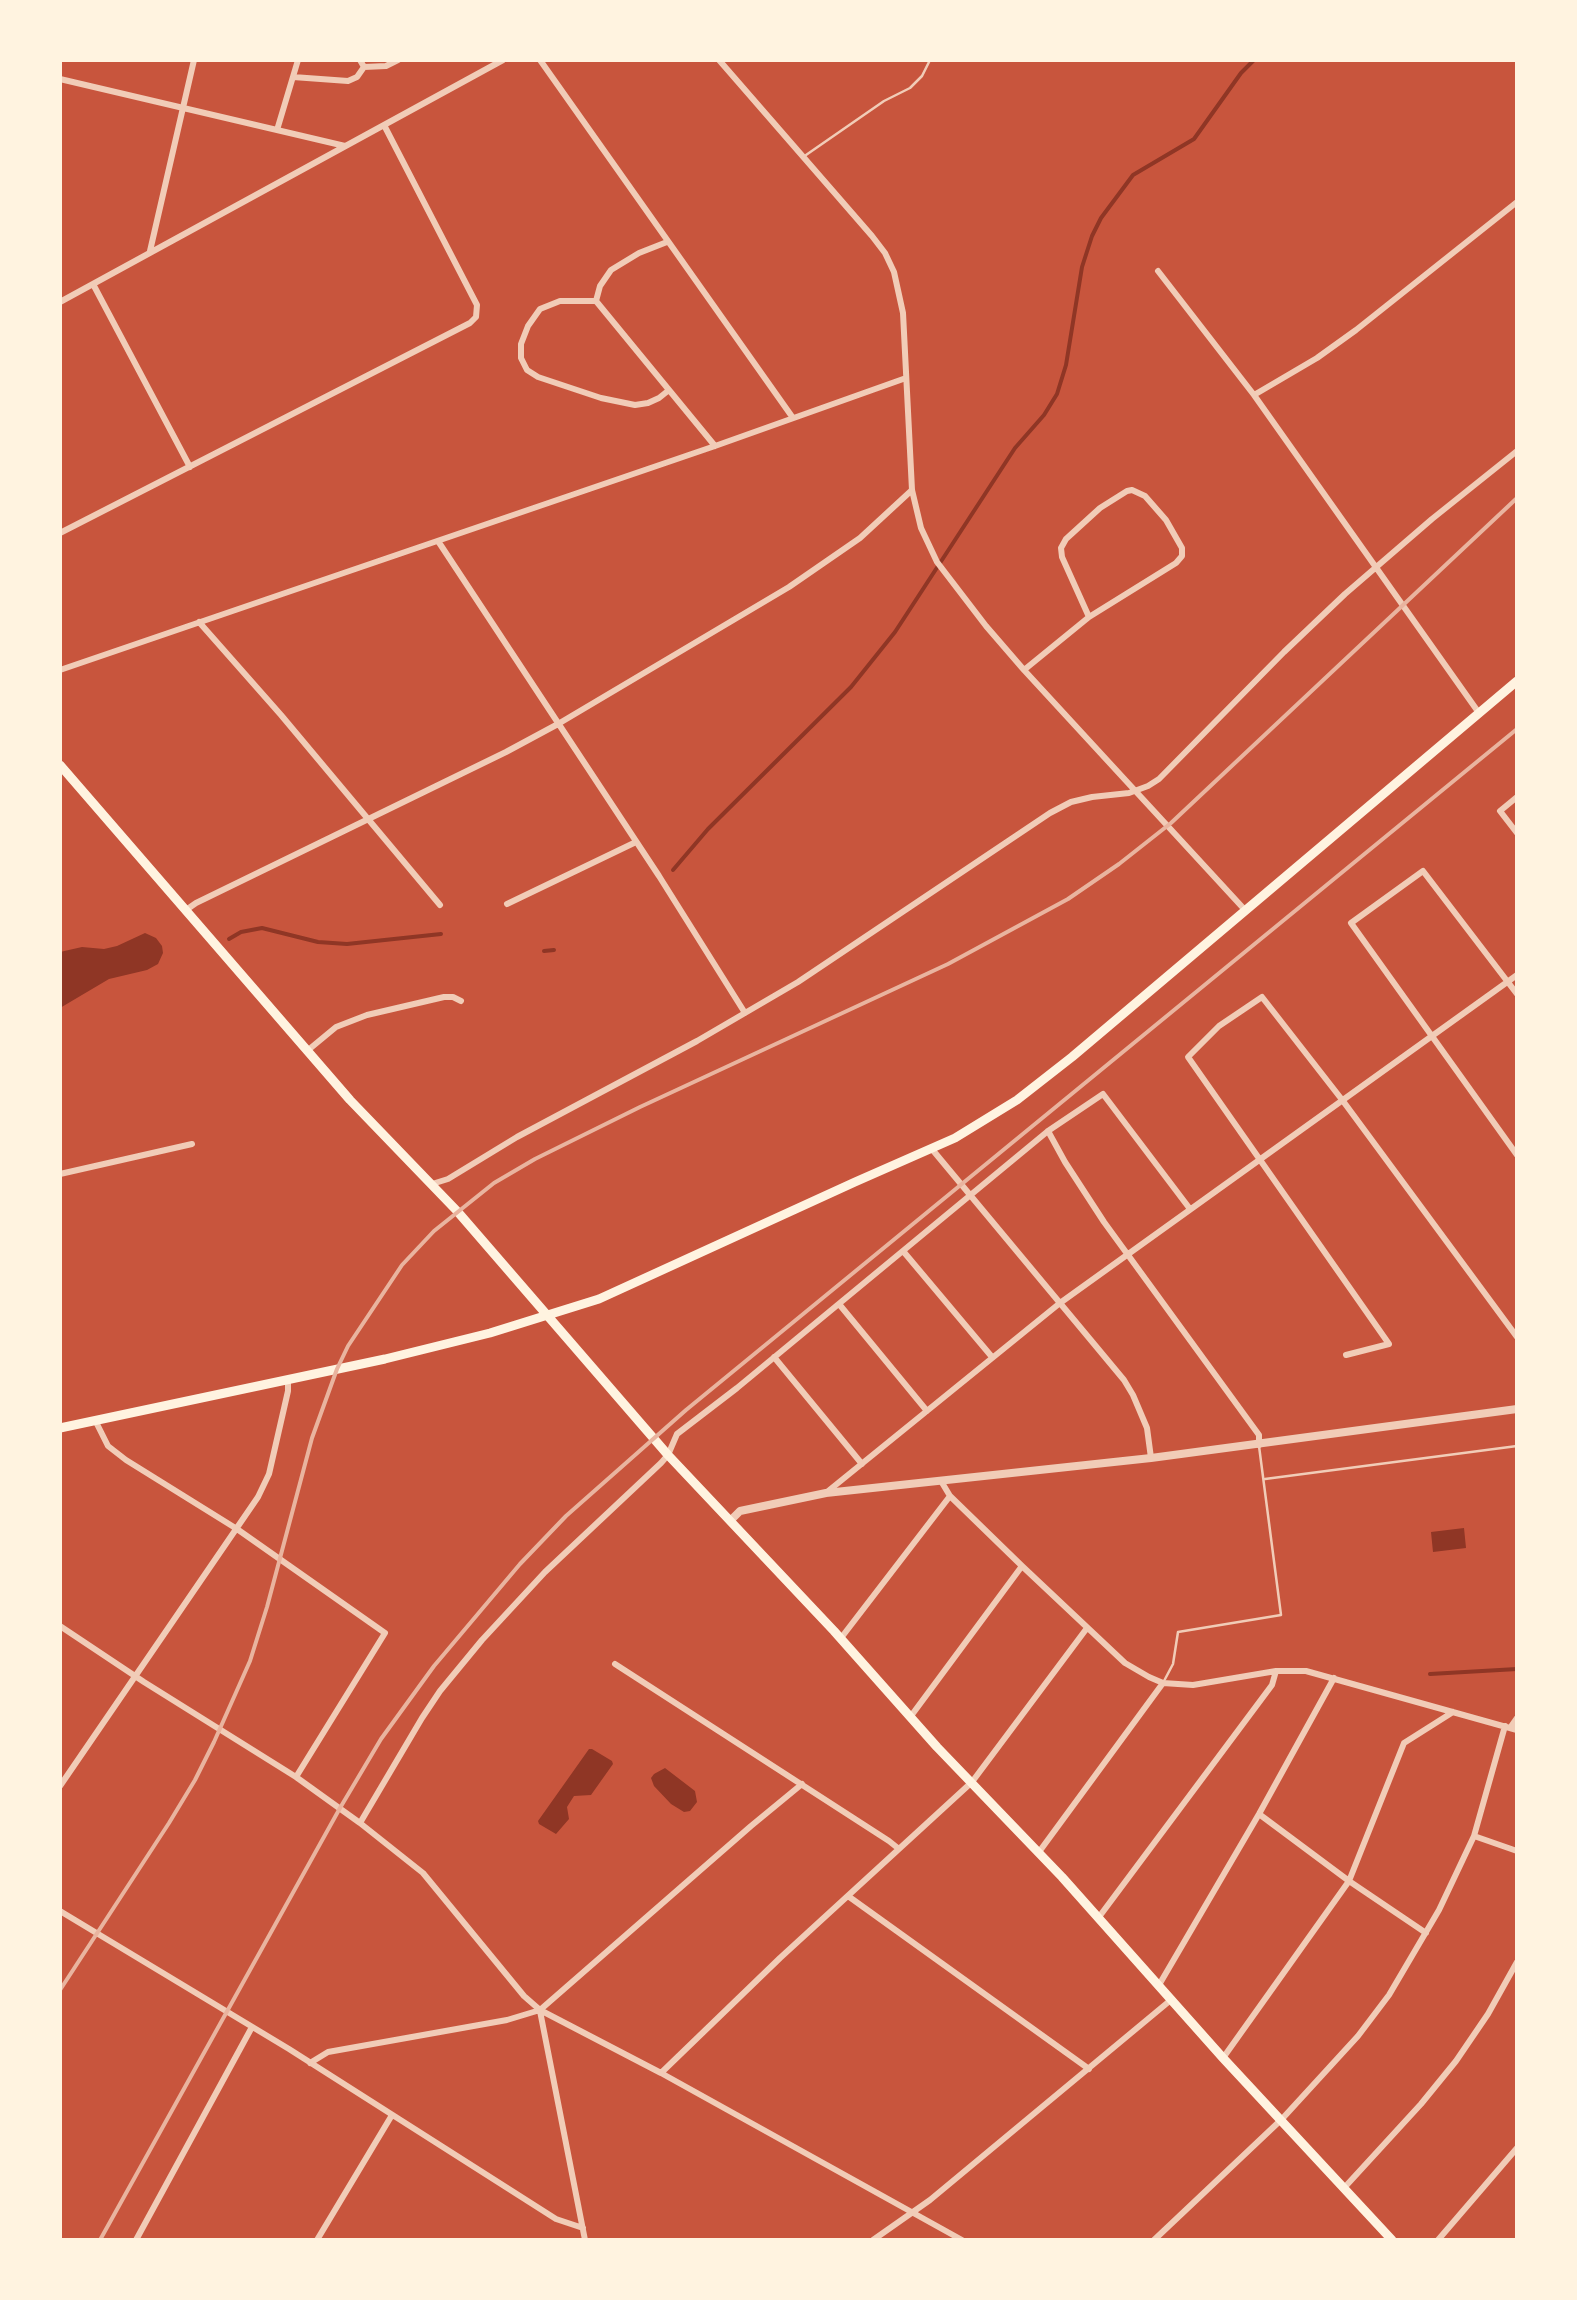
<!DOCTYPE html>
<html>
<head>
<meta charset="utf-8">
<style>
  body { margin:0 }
  #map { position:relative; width:1577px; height:2300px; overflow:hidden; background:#c8553d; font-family:Arial,sans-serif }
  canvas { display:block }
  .frame { position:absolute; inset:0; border:62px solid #fff3e0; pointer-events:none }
</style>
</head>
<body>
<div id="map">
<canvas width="1577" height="2300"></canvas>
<div class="frame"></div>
</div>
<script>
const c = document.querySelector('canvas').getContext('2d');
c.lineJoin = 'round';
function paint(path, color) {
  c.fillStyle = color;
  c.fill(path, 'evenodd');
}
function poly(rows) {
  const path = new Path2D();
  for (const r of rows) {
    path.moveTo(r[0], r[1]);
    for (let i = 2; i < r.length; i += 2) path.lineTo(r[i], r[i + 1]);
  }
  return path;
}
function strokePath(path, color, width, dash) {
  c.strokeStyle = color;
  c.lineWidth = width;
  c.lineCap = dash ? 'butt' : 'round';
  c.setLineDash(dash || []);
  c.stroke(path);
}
paint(poly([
  [145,933,156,938,162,946,163,953,158,964,147,970,109,979,60,1008,60,952,82,947,104,949,117,946],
  [1464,1528,1466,1548,1433,1552,1431,1532],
  [589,1749,592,1749,612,1761,613,1764,591,1795,574,1796,567,1807,569,1819,556,1834,539,1824,538,1821],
  [665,1768,695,1791,697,1802,690,1811,684,1812,671,1804,654,1786,651,1778,654,1774]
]), '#8f3625');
strokePath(poly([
  [673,870,708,829,851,687,895,632,1015,448,1044,415,1057,394,1066,365,1082,267,1092,236,1101,218,1133,175,1194,139,1241,73,1254,60],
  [229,939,241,932,262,928,318,942,347,944,441,934],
  [544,951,554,950],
  [1430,1674,1517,1669]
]), '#8f3625', 4);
strokePath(poly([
  [806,155,884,101,910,88,922,76,930,60],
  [1265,1479,1517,1446],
  [1164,1681,1173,1664,1178,1632,1281,1615,1259,1446]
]), '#f1ccb7', 2.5);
strokePath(poly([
  [540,60,793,418],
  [719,60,872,236,885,253,894,272,903,313,912,490,921,528,937,562,986,626,1024,670,1245,910],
  [364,67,386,66,398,60],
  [293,77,348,81,357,77,364,67,360,60],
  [60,79,345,146],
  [277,130,298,60],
  [667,242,639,253,611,270,600,286,596,301,715,446],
  [150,251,194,60],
  [1158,271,1254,395,1479,713],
  [93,284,190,467],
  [596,301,560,301,540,309,528,326,521,344,521,358,527,370,538,377,601,398,635,405,648,403,659,398,669,390],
  [60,302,503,60],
  [1254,395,1317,358,1356,330,1517,202],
  [1132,490,1145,496,1166,520,1182,548,1182,556,1176,563,1089,617,1062,557,1061,548,1066,539,1100,508,1127,491,1132,490],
  [60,533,470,323,476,317,477,305,384,125],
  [438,541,659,876,745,1013],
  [199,622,281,715,440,905],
  [60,670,715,446,906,378],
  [1024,670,1089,617],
  [1517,797,1500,811,1517,833],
  [507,904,636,842],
  [186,910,196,903,506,752,558,724,789,587,860,538,912,490],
  [1517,994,1423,871,1351,923,1517,1155],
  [307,1051,336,1027,367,1015,444,997,453,997,461,1001],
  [1048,1131,1065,1162,1104,1222,1259,1435,1259,1445],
  [931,1148,1124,1380,1133,1395,1147,1428,1151,1458],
  [60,1174,192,1144],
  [432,1184,448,1179,517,1137,697,1041,798,982,1050,813,1071,802,1092,797,1129,793,1148,786,1159,779,1284,652,1345,594,1432,519,1517,451],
  [903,1251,992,1357],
  [839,1304,927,1411],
  [1346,1355,1389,1344,1188,1057,1219,1026,1262,997,1343,1101,1517,1337],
  [774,1357,862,1464],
  [95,1420,108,1446,126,1460,237,1529,385,1633,296,1777],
  [941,1481,950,1496,1022,1566,1125,1663,1149,1677,1163,1683,1193,1685,1276,1671,1306,1671,1517,1730],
  [827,1492,1060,1303,1517,975],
  [60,1626,144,1682,296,1777,360,1823,423,1873,524,1996,540,2010,661,2073,962,2240],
  [841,1638,950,1496],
  [615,1664,889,1841,899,1849],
  [911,1716,1022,1566],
  [1510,1728,1517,1718],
  [60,1786,258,1497,269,1474,288,1391,288,1380],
  [1259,1814,1349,1881,1426,1933],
  [360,1823,422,1718,440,1691,482,1640,545,1572,661,1463,668,1455,677,1434,737,1388,1048,1131,1103,1094,1190,1209],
  [1474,1836,1517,1851],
  [1039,1852,1163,1683],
  [848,1896,1089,2069],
  [60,1911,289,2049,556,2219,583,2228],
  [1099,1917,1272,1685,1276,1671],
  [1159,1985,1259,1814,1334,1678],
  [540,2011,585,2240],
  [1223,2058,1349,1881,1404,1743,1453,1712],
  [310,2063,328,2052,507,2020,540,2010,751,1826,802,1784],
  [661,2073,780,1958,972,1782,1087,1628],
  [1344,2188,1421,2104,1456,2061,1488,2014,1517,1962],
  [136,2240,252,2027],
  [317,2240,392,2115],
  [873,2240,930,2200,1172,1999],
  [1154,2240,1282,2119,1358,2036,1389,1995,1439,1910,1474,1836,1505,1726],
  [1438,2240,1517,2148]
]), '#f1ccb7', 6);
strokePath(poly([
  [731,1520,740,1511,826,1493,1151,1458,1517,1409]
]), '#f1ccb7', 8);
strokePath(poly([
  [60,765,350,1100,457,1211,668,1455,834,1631,937,1747,1062,1877,1223,2058,1392,2240],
  [60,1428,385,1359,490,1333,599,1299,855,1182,955,1138,1017,1100,1072,1057,1517,681]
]), '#fff3e0', 9);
strokePath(poly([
  [60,1990,169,1823,195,1780,214,1742,250,1661,267,1607,312,1438,337,1369,348,1346,402,1265,434,1231,494,1183,535,1159,640,1107,948,964,1068,899,1119,864,1171,823,1517,498],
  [100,2240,340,1808,381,1739,434,1666,520,1564,566,1516,686,1410,1517,729]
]), '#e9b49f', 4);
</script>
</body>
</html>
